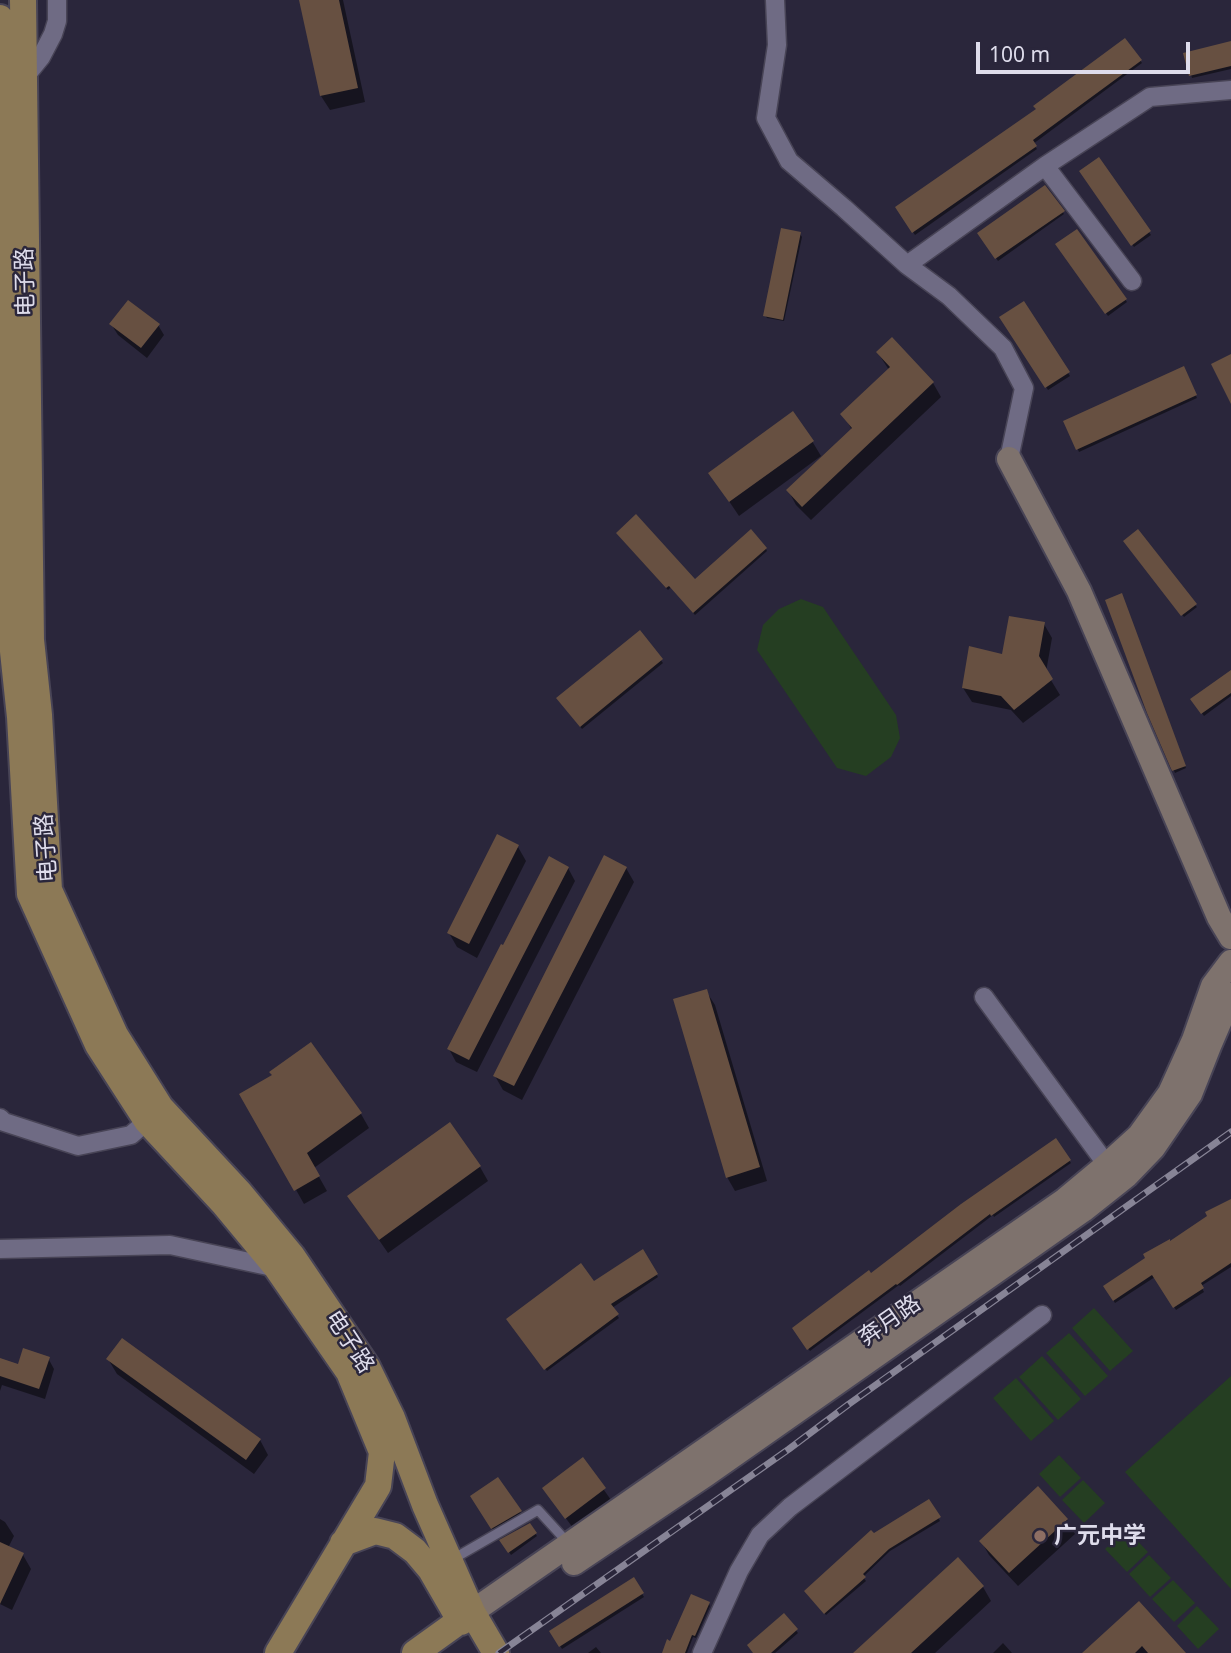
<!DOCTYPE html>
<html>
<head>
<meta charset="utf-8">
<style>
  body { margin:0 }
  #map { position:relative; width:1231px; height:1653px; overflow:hidden; background:#2a263b; font-family:"Noto Sans",sans-serif }
  canvas { display:block }
  .scale { position:absolute; left:976px; top:42px; width:214px; height:32px; box-sizing:border-box; border:4px solid #dedceb; border-top:0; padding-left:9px; font-size:21px; line-height:24px; white-space:nowrap; color:#dedceb; -webkit-text-stroke:5px #2a263b; paint-order:stroke }
</style>
</head>
<body>
<div id="map">
<canvas width="1231" height="1653"></canvas>
<div class="scale">100 m</div>
</div>
<script>
const c = document.querySelector('canvas').getContext('2d');
c.lineJoin = 'round';
function paint(path, color) {
  c.fillStyle = color;
  c.fill(path, 'evenodd');
}
function poly(rows) {
  const path = new Path2D();
  for (const r of rows) {
    path.moveTo(r[0], r[1]);
    for (let i = 2; i < r.length; i += 2) path.lineTo(r[i], r[i + 1]);
  }
  return path;
}
function strokePath(path, color, width, dash) {
  c.strokeStyle = color;
  c.lineWidth = width;
  c.lineCap = dash ? 'butt' : 'round';
  c.setLineDash(dash || []);
  c.stroke(path);
}
function label(font, color, halo, rows, align = 'center') {
  c.font = font + ' "Noto Sans","Noto Sans SC",sans-serif';
  c.lineWidth = 5;
  c.setLineDash([]);
  c.textBaseline = 'middle';
  c.strokeStyle = halo;
  c.fillStyle = color;
  for (const [text, x, y, turn = 0] of rows) {
    c.save();
    c.translate(x, y);
    c.rotate((+turn || 0) * Math.PI / 180);
    c.textAlign = isNaN(turn) ? turn : align;
    if (halo) c.strokeText(text, 0, 0);
    c.fillText(text, 0, 0);
    c.restore();
  }
}
paint(poly([
  [801,599,823,607,896,715,900,738,891,757,866,776,837,768,757,650,763,625,779,609],
  [1094,1308,1133,1351,1110,1371,1072,1328],
  [1069,1333,1108,1376,1085,1396,1046,1353],
  [1042,1356,1081,1399,1058,1420,1019,1377],
  [1231,1376,1231,1589,1125,1472],
  [1016,1378,1054,1421,1031,1441,993,1398],
  [1059,1455,1081,1478,1060,1497,1039,1474],
  [1083,1480,1105,1503,1084,1523,1062,1500],
  [1126,1529,1148,1552,1127,1572,1105,1549],
  [1149,1555,1171,1578,1150,1597,1129,1574],
  [1173,1580,1195,1603,1174,1622,1152,1599],
  [1197,1606,1219,1629,1198,1649,1177,1626]
]), '#253e22');
paint(poly([
  [300,0,343,0,365,102,330,110,321,96],
  [1125,40,1142,63,1033,144,1037,149,915,235,897,208,1038,110],
  [1231,43,1231,69,1192,78,1185,54],
  [1098,160,1151,235,1134,247,1081,172],
  [1045,188,1064,214,998,261,979,233],
  [1077,231,1127,302,1108,316,1058,245],
  [800,234,802,237,784,321,767,318,765,315],
  [1023,303,1070,376,1048,390,1001,317],
  [111,324,158,325,164,335,147,358,118,335],
  [878,353,933,383,941,397,811,520,796,505,788,490,852,430,843,414,889,370],
  [1183,368,1197,398,1079,452,1066,422],
  [812,441,821,456,739,516,710,473],
  [619,536,695,581,766,549,767,551,695,615,671,587,668,590],
  [1127,544,1195,605,1197,607,1184,617],
  [1123,598,1186,768,1175,773,1149,712],
  [1044,624,1052,638,1046,672,1060,695,1023,723,1011,710,972,702,963,688],
  [640,633,663,663,582,729,560,701],
  [1231,672,1231,696,1204,716,1192,700],
  [518,847,526,861,477,958,457,947,449,933],
  [568,868,575,881,477,1072,456,1062,449,1049],
  [626,868,634,882,522,1100,503,1090,495,1076],
  [706,991,715,1005,767,1181,735,1191,727,1177],
  [310,1044,361,1114,369,1128,314,1168,327,1191,304,1204,242,1094,274,1076],
  [1055,1141,1071,1163,994,1217,993,1215,900,1286,899,1285,810,1351,794,1329,871,1276],
  [480,1167,488,1181,388,1253,358,1210],
  [1231,1201,1231,1267,1201,1286,1204,1292,1176,1310,1155,1277,1115,1303,1105,1287],
  [642,1252,658,1277,612,1308,619,1318,547,1371,508,1319,593,1283],
  [48,1358,54,1369,45,1399,2,1385,0,1391,0,1360,19,1366],
  [108,1359,260,1440,268,1455,254,1474,117,1374],
  [583,1460,611,1500,573,1528,551,1498],
  [498,1479,522,1515,494,1531,489,1523],
  [929,1501,940,1521,890,1551,863,1577,866,1581,826,1615,807,1594,873,1535],
  [0,1519,5,1522,14,1536,8,1548,23,1555,31,1569,12,1610,0,1604],
  [1067,1520,1075,1534,1018,1586,989,1555,981,1541],
  [529,1525,537,1536,511,1555,502,1541],
  [958,1559,983,1587,991,1601,935,1653,855,1653],
  [633,1579,644,1597,562,1649,551,1631],
  [1139,1603,1184,1653,1085,1653],
  [709,1604,710,1606,696,1638,693,1637,687,1653,664,1653,671,1643],
  [784,1615,798,1633,775,1653,755,1653],
  [1003,1643,1012,1653,993,1653],
  [596,1647,601,1653,588,1653]
]), '#0007');
paint(poly([
  [299,0,339,0,358,88,320,96],
  [1125,38,1142,60,1033,140,1037,146,912,233,895,207,1036,109,1033,106],
  [1231,41,1231,66,1189,76,1183,53],
  [1099,157,1151,231,1131,246,1079,171],
  [1045,185,1065,211,995,259,977,233],
  [781,228,801,232,783,320,763,316],
  [1077,229,1127,299,1105,314,1055,244],
  [128,300,160,324,141,348,109,324],
  [1024,301,1070,372,1045,388,999,317],
  [892,337,934,382,802,507,786,490,852,428,840,414,890,367,876,352],
  [1231,354,1231,404,1211,364],
  [1184,366,1197,395,1076,450,1063,421],
  [793,411,814,441,729,502,708,473],
  [636,514,695,579,751,529,767,548,693,613,669,586,666,588,616,533],
  [1138,529,1197,604,1181,616,1123,541],
  [1122,593,1186,766,1172,771,1147,713,1105,600],
  [1009,616,1045,622,1039,656,1053,679,1014,710,1001,696,962,688,969,646,1002,654],
  [640,630,663,659,580,727,556,698],
  [1231,670,1231,693,1201,714,1190,699],
  [497,834,519,845,469,944,447,933],
  [604,855,627,867,514,1086,493,1076],
  [549,856,569,867,469,1060,447,1049,501,944,503,945],
  [707,989,760,1167,726,1178,673,999],
  [311,1042,362,1113,307,1153,320,1176,294,1191,239,1094,272,1075,269,1072],
  [450,1122,481,1166,379,1240,347,1196],
  [1056,1138,1071,1160,991,1216,990,1214,897,1285,896,1284,807,1350,792,1328,869,1270,871,1273,961,1204],
  [1231,1199,1231,1263,1201,1283,1204,1288,1173,1308,1152,1275,1113,1301,1103,1286,1145,1258,1143,1254,1170,1239,1170,1241,1207,1216,1205,1212],
  [643,1249,658,1274,611,1304,619,1314,544,1370,506,1319,581,1263,594,1281],
  [122,1338,261,1439,246,1460,106,1359],
  [23,1348,50,1357,39,1389,0,1376,0,1358,18,1364],
  [583,1457,606,1488,565,1519,542,1488],
  [498,1477,522,1511,491,1529,470,1496],
  [1038,1486,1068,1519,1009,1573,979,1541],
  [929,1499,941,1517,889,1549,863,1574,866,1577,824,1614,804,1591,871,1530,874,1533],
  [530,1523,537,1533,508,1553,499,1540],
  [0,1542,24,1553,0,1604],
  [958,1557,984,1586,911,1653,853,1653],
  [634,1577,644,1593,559,1647,549,1631],
  [691,1594,710,1602,695,1636,692,1635,685,1653,662,1653,667,1639,670,1641],
  [1139,1601,1186,1653,1148,1653,1142,1646,1135,1653,1082,1653],
  [784,1613,798,1629,771,1653,753,1653,747,1645]
]), '#675041');
const lane = poly([
  [453,1559,538,1510,569,1544]
]);
const street = poly([
  [775,0,777,45,766,118,789,161,844,208,907,265],
  [24,78,41,57,53,34,57,21,57,0],
  [1132,281,1045,166,1150,97,1231,90],
  [1009,459,1024,388,1003,348,949,296,907,265,1045,166],
  [984,997,1107,1165],
  [0,1118,4,1122,78,1146,131,1135,147,1121],
  [0,1249,170,1245,277,1268],
  [702,1653,739,1571,760,1535,790,1507,1042,1315]
]);
const secondary = poly([
  [1009,459,1079,591,1219,917,1231,937],
  [574,1563,705,1475,1083,1210,1127,1175,1153,1148,1190,1094,1209,1046,1231,995],
  [472,1612,1065,1200,1107,1165,1139,1136,1170,1093,1194,1040,1213,986,1231,962]
]);
const primary = poly([
  [23,0,31,640,39,715,49,890,115,1035,160,1107,239,1192,292,1256,367,1367,392,1418,425,1505,472,1612,496,1653],
  [0,18,12,642,20,717,30,894,98,1045,147,1121,224,1204,277,1268,349,1372,382,1452,378,1486,278,1653],
  [343,1543,375,1531,395,1536,415,1551,431,1570,461,1622],
  [415,1653,472,1612]
]);
strokePath(lane, '#484456', 12);
strokePath(street, '#484456', 21);
strokePath(secondary, '#484456', 28);
strokePath(primary, '#484456', 30);
strokePath(lane, '#6f6b84', 9);
strokePath(street, '#6f6b84', 18);
strokePath(secondary, '#7e726d', 24);
strokePath(primary, '#8c7956', 26);
const rail = poly([
  [499,1653,789,1449,849,1404,1231,1132]
]);
strokePath(rail, '#878496', 7);
strokePath(rail, '#2a263b', 4.5, [13]);
for (const [x, y, r, color] of [
  [1040,1536,7,"#8d6e63"]
]) {
  const dot = new Path2D();
  dot.arc(x, y, r, 0, 2 * Math.PI);
  c.fillStyle = color;
  c.fill(dot);
  strokePath(dot, '#2a263b', 2.5);
}
label('23px', '#dedceb', '#2a263b', [
  ["电子路",26,282,-91],
  ["电子路",47,848,-94],
  ["奔月路",890,1321,-35],
  ["电子路",349,1342,57]
]);
label('bold 23px', '#dedceb', '#2a263b', [
  ["广元中学",1054,1536]
], 'left');
</script>
</body>
</html>
